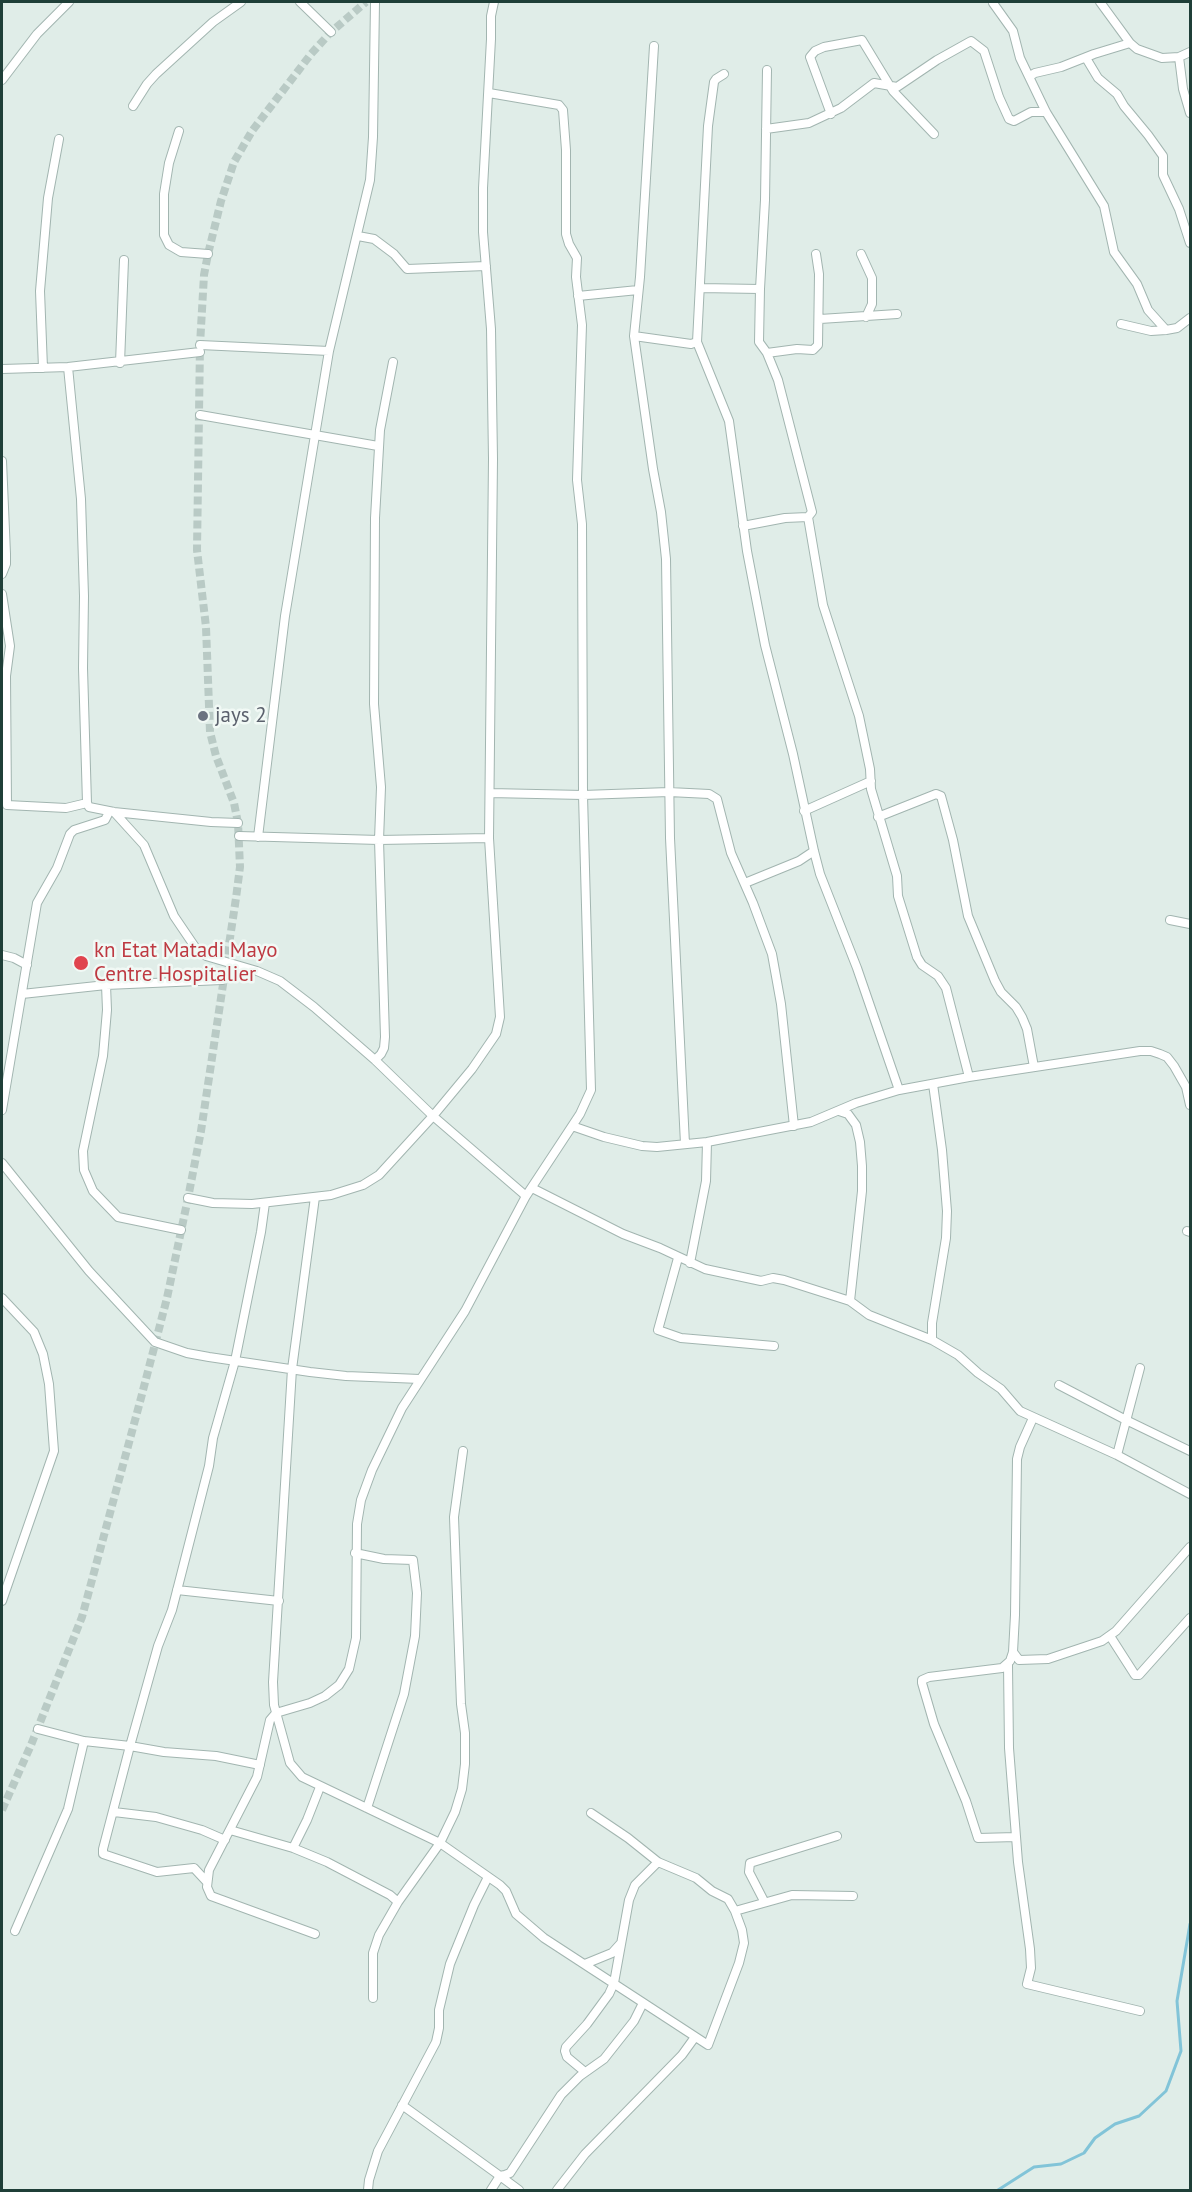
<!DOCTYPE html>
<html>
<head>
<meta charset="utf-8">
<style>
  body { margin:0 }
  #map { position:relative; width:1192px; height:2192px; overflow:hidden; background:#e0ede8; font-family:"PT Sans",sans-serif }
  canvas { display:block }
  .frame { position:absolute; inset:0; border:3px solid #1f3f38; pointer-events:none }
</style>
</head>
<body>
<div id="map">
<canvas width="1192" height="2192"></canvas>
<div class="frame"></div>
</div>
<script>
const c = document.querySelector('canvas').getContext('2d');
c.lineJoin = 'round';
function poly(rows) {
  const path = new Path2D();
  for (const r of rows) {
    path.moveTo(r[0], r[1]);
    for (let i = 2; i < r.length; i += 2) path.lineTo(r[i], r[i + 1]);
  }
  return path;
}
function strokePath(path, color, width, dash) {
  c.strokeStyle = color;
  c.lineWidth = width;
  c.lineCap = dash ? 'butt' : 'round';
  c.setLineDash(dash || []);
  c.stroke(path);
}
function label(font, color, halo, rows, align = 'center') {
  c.font = font + ' "PT Sans",sans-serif';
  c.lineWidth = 5;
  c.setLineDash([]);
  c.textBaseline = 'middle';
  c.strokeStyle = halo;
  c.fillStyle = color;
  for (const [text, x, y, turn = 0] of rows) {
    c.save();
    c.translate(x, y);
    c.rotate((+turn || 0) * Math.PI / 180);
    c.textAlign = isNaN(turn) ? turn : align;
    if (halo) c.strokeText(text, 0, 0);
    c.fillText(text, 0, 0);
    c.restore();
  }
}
strokePath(poly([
  [998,2190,1034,2167,1061,2164,1084,2153,1095,2138,1115,2124,1139,2116,1166,2091,1181,2051,1177,2001,1190,1924]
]), '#82c4d8', 3);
strokePath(poly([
  [2,1810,31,1745,82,1617,141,1398,167,1298,188,1198,201,1131,236,898,240,867,238,823,234,803,216,756,210,732,206,627,197,550,200,345,204,275,208,254,221,201,234,162,252,131,311,54,331,32,366,2]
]), '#b9cac5', 8, [8, 4]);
const street = poly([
  [300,2,331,32],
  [1100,2,1130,43,1137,49,1162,58,1179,57,1190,52],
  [993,3,1013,31,1020,58,1046,112,1104,206,1114,252,1137,284,1148,310,1166,330],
  [654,46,640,277,634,336,653,469,661,512,666,559,670,838,685,1144],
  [1179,57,1183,89,1190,113],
  [1086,58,1098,78,1117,94,1124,106,1148,135,1163,156,1163,175,1179,209,1190,243],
  [1030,76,1035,73,1061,67,1094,54,1130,43],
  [2,80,37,34,69,2],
  [133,106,147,84,156,74,213,22,241,2],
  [831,114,810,57,815,51,824,47,862,40,893,91,934,134],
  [766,129,809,123,841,108,874,83,897,87,937,60,971,41,984,51,999,97,1009,119,1014,121,1031,112,1046,112],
  [179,131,169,163,164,194,164,235,169,245,181,252,208,254],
  [358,236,374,239,394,254,407,269,486,266],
  [861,254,872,278,872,304,866,317],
  [700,288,760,289],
  [578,296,638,290],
  [820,319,897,314],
  [1121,324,1151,331,1166,330,1177,328,1190,318],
  [634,336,691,344,697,342,708,126,714,82,716,79,724,74],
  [697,342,729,421,747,551,765,645,793,754,814,851,820,874,857,968,899,1090],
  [200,345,329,351],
  [767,353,797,349,813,350,818,345,819,274,816,254],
  [120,363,124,260],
  [68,367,81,499,84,596,83,668,87,803,89,807,114,812,211,822,238,823],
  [43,368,40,291,48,198,59,139],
  [2,369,68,367,200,352],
  [200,415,378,446],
  [2,461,6,554,6,564,2,574],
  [808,517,823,605,859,716,870,769,871,789,897,876,898,896,917,957,922,965,938,976,946,988,969,1077],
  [743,526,785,518,808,517,812,512,778,380,767,353,759,342,760,289,765,200,767,70],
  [2,594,10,646,6,676,7,805,66,808,87,803],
  [490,793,583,795,669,792,709,794,717,799,731,853,753,903,772,954,781,1004,794,1126],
  [804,811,871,781],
  [114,812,144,845,174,916,195,947,206,956,257,971,280,981,314,1007,375,1060,433,1116,526,1196],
  [878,817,936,794,941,796,953,840,968,916,995,981,1001,992,1016,1007,1022,1017,1027,1029,1034,1067],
  [239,836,379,840,489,838],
  [258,837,285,616,329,351,370,180,373,137,375,2],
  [745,883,799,861,814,851],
  [1170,920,1190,924],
  [2,955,14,958,27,965],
  [106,985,107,1010,103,1056,83,1151,84,1170,93,1191,118,1217,181,1230],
  [22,994,106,985,222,980],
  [375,1060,381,1054,384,1048,385,1037,379,840,381,787,374,704,375,518,380,430,393,362],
  [2,1110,37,903,57,868,70,834,74,830,105,820,109,812],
  [839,1111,848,1114,856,1125,860,1142,862,1166,862,1191,850,1301],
  [572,1126,604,1137,642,1146,657,1147,707,1142,811,1122,856,1103,899,1090,969,1077,1140,1051,1151,1051,1160,1054,1167,1057,1174,1066,1186,1087,1190,1105],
  [2,1163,89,1271,155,1342,187,1353,209,1357,310,1372,346,1376,420,1379],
  [532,1188,623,1234,660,1248,705,1269,761,1281,773,1278,784,1280,850,1301,869,1315,932,1340,958,1355,978,1373,1001,1389,1020,1411,1117,1455,1190,1494],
  [315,1197,292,1369,273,1682,274,1705,290,1763,302,1777,440,1843,500,1885,506,1891,516,1914,544,1938,708,2045,739,1963,744,1943,742,1930,735,1911,728,1899,712,1891,696,1878,658,1862,628,1838,591,1813],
  [188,1198,213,1203,252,1204,331,1195,363,1185,379,1175,433,1116,472,1069,496,1034,500,1017,489,838,493,459,491,329,483,232,483,188,491,39,491,16,494,2],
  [1187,1231,1190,1232],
  [678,1258,658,1330,681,1338,774,1346],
  [690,1263,706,1181,707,1142],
  [2,1298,34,1332,43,1354,49,1384,54,1451,2,1601],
  [932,1340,932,1323,946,1238,947,1211,942,1150,933,1084],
  [1059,1385,1126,1420,1190,1451],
  [1117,1455,1140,1368],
  [355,1553,384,1559,413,1560,417,1593,415,1636,404,1694,367,1808],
  [177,1590,279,1601],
  [1110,1636,1135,1675,1139,1675,1190,1618],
  [1013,1652,1019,1660,1048,1659,1102,1641,1116,1631,1190,1547],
  [1008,1665,1009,1748,1018,1862,1030,1949,1031,1968,1027,1984,1140,2011],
  [38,1729,84,1741,130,1746,158,1646,172,1610,209,1466,213,1438,235,1361,261,1232,265,1203],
  [114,1812,156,1817,202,1830,225,1840],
  [230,1830,293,1848,327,1862,390,1895,398,1902],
  [1016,1837,978,1838,966,1801,934,1724,922,1683,922,1680,929,1677,1002,1668,1010,1661,1013,1652,1015,1615,1017,1459,1020,1447,1033,1418],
  [293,1848,307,1820,320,1787],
  [207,1882,194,1868,157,1872,103,1854,103,1849,130,1746,164,1752,216,1756,260,1765],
  [764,1901,749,1872,750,1863,837,1836],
  [735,1911,792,1895,853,1896],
  [15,1931,68,1809,84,1741],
  [315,1934,211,1896,207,1887,209,1870,257,1777,270,1720,276,1713,310,1703,325,1696,339,1685,349,1669,356,1638,357,1524,361,1500,372,1470,402,1408,465,1311,526,1196,580,1114,591,1090,583,795,582,524,577,480,582,325,576,277,577,258,569,244,566,234,566,150,563,110,559,105,489,93],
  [585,1964,612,1953,621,1943],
  [373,1998,373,1953,379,1935,398,1902,440,1843,455,1812,462,1789,465,1764,465,1733,461,1704,454,1517,463,1451],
  [585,2072,567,2057,565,2051,566,2047,587,2024,609,1994,614,1983,629,1900,635,1885,658,1862],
  [402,2105,500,2176,505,2175,510,2173,561,2095,580,2076,604,2059,634,2021,643,2003],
  [368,2190,369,2180,378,2151,436,2042,439,2028,439,2010,450,1964,474,1905,488,1877],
  [491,2190,500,2176,519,2190],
  [557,2190,585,2154,682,2055,695,2037]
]);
strokePath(street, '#a2b5b0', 10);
strokePath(street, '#fff', 8);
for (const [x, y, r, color] of [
  [203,716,6,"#6b7280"],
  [81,963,8,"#e0444e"]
]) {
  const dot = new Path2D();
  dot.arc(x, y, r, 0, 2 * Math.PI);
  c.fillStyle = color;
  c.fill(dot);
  strokePath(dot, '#f1f9f5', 2);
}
label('21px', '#5b616d', '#f1f9f5', [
  ["jays 2",215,716]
], 'left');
label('21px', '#be3a42', '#f1f9f5', [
  ["kn Etat Matadi Mayo",94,951],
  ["Centre Hospitalier",94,975]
], 'left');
</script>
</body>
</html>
